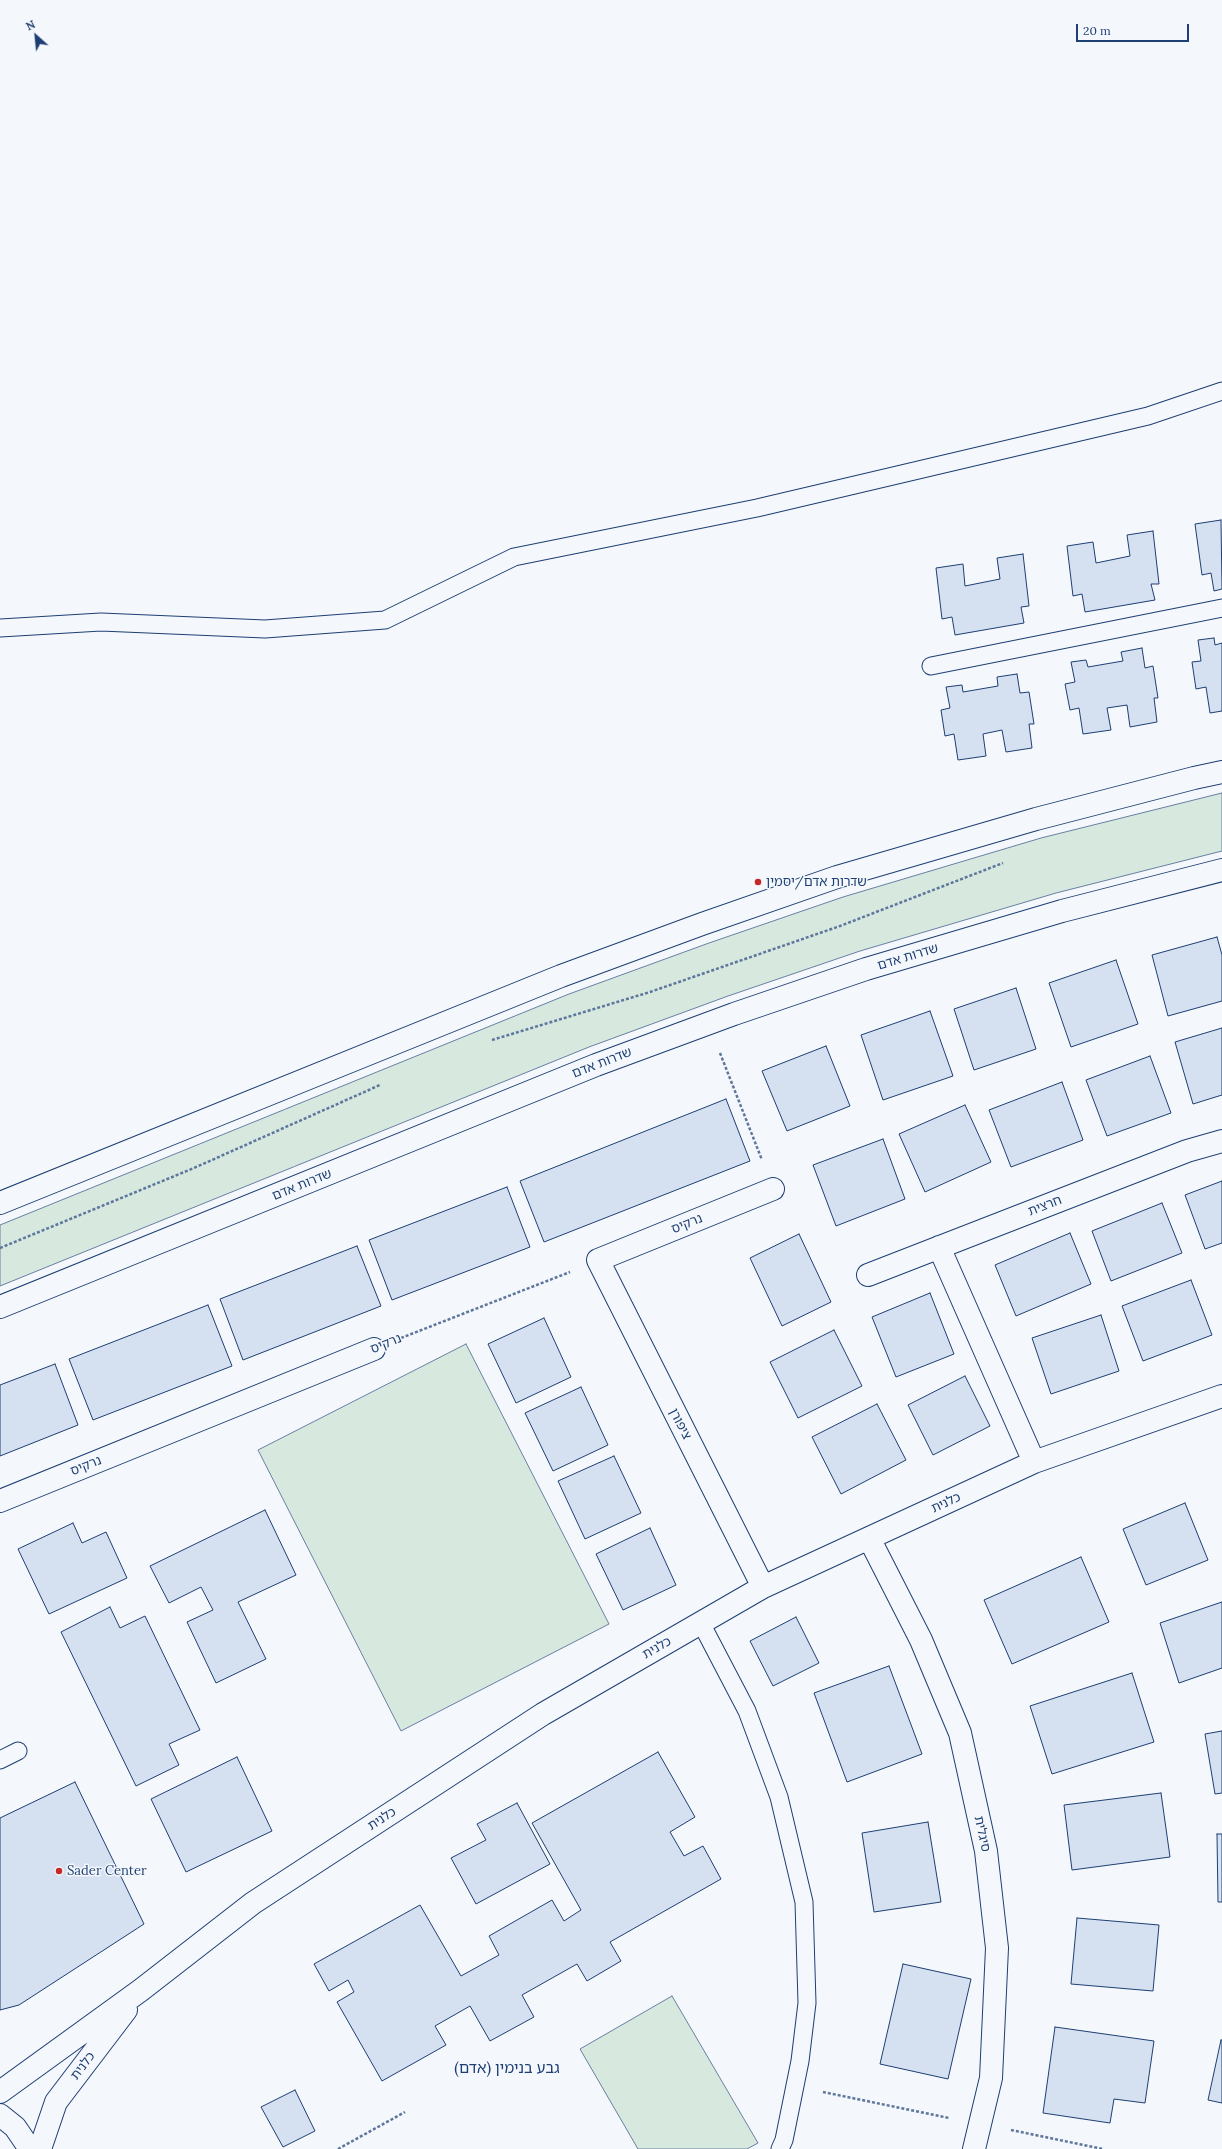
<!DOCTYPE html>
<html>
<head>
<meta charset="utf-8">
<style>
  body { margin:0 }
  #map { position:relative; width:1222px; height:2149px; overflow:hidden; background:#f4f7fb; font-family:Lora,serif }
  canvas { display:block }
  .north { position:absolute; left:16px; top:16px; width:40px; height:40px; -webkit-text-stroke:3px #f4f7fb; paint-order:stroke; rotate:333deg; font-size:11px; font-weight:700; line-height:16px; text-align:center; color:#1d3f73 }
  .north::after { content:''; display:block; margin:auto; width:14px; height:18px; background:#1d3f73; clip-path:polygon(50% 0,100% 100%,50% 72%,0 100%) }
  .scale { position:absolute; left:1076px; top:24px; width:113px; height:18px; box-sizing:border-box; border:2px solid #1d3f73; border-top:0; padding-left:5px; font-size:12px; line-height:14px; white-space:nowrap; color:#1d3f73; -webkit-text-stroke:3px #f4f7fb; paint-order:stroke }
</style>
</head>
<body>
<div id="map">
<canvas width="1222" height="2149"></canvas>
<div class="north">N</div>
<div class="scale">20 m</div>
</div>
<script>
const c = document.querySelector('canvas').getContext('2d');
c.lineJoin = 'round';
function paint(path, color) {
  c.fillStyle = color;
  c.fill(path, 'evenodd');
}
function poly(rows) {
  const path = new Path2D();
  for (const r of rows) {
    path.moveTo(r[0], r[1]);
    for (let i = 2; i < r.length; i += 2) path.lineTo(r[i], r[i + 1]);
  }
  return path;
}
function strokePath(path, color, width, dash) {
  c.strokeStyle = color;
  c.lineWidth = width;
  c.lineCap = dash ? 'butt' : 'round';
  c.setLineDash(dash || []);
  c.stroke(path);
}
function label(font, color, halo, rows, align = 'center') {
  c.font = font + ' Lora,"Noto Sans Hebrew",serif';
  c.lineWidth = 3;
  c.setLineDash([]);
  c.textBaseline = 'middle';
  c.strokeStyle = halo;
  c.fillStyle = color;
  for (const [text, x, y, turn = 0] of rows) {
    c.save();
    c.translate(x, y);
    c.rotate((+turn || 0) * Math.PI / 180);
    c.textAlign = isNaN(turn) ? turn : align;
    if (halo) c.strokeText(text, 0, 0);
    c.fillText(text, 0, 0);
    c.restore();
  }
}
const green = poly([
  [1222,793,1222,851,1056,893,860,951,728,996,589,1047,0,1286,0,1225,569,994,709,943,843,897,1041,838,1222,793],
  [466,1344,609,1624,401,1731,258,1450,466,1344],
  [672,1996,758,2143,747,2149,638,2149,580,2049,672,1996]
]);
paint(green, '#d7e8df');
strokePath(green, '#687fa3', 1);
const building = poly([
  [1221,520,1222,589,1214,591,1211,573,1202,575,1195,524,1221,520],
  [1153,531,1159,584,1151,584,1155,600,1085,612,1082,594,1073,596,1067,546,1093,542,1096,563,1130,556,1127,535,1153,531],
  [1023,554,1029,606,1021,607,1024,623,955,635,952,617,942,619,936,568,963,564,965,586,1000,579,997,558,1023,554],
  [1214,638,1215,645,1222,643,1222,711,1210,713,1206,687,1196,689,1192,662,1201,661,1198,640,1214,638],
  [1142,648,1145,668,1153,666,1158,698,1154,698,1157,722,1130,727,1127,705,1107,708,1111,730,1083,734,1079,708,1070,710,1065,684,1075,682,1071,662,1086,660,1088,667,1123,661,1121,652,1142,648],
  [1017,674,1020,693,1029,692,1034,724,1029,724,1032,748,1006,752,1002,730,983,734,986,756,958,760,954,734,945,736,941,710,950,708,946,687,962,685,963,692,998,686,997,677,1017,674],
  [1217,937,1222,955,1222,1001,1168,1016,1152,955,1217,937],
  [1116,960,1138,1024,1071,1047,1049,983,1116,960],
  [1016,988,1036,1049,974,1070,954,1009,1016,988],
  [930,1011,953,1076,883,1100,861,1035,930,1011],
  [1222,1028,1222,1095,1193,1104,1175,1042,1222,1028],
  [826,1046,850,1106,787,1131,762,1071,826,1046],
  [1150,1056,1171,1113,1107,1136,1086,1080,1150,1056],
  [1062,1082,1083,1140,1011,1167,989,1110,1062,1082],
  [726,1099,750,1161,544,1242,520,1181,726,1099],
  [965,1105,991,1162,925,1192,899,1134,965,1105],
  [883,1139,905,1199,836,1226,813,1165,883,1139],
  [1222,1181,1222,1243,1205,1249,1185,1195,1222,1181],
  [507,1187,530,1247,392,1300,369,1240,507,1187],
  [1162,1203,1182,1253,1111,1281,1092,1231,1162,1203],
  [1070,1233,1091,1284,1016,1316,995,1265,1070,1233],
  [799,1234,831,1302,782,1326,750,1258,799,1234],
  [357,1246,381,1306,243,1360,220,1299,357,1246],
  [1191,1280,1212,1335,1143,1361,1122,1306,1191,1280],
  [930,1293,954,1354,896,1377,872,1317,930,1293],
  [208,1305,232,1366,93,1420,69,1359,208,1305],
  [1101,1315,1119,1371,1051,1394,1032,1338,1101,1315],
  [544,1318,571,1377,516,1403,488,1344,544,1318],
  [834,1330,862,1386,798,1418,770,1362,834,1330],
  [55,1364,78,1425,0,1456,0,1385,55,1364],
  [965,1376,990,1426,933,1455,908,1405,965,1376],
  [581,1387,608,1445,553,1471,525,1413,581,1387],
  [877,1404,906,1460,841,1494,812,1437,877,1404],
  [614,1456,641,1513,585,1539,558,1481,614,1456],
  [1185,1503,1208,1560,1146,1585,1123,1529,1185,1503],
  [265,1510,296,1575,238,1602,266,1659,216,1683,187,1622,213,1610,201,1587,169,1603,150,1566,265,1510],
  [73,1523,82,1543,106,1532,127,1578,49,1614,18,1549,73,1523],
  [650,1528,676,1585,623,1610,596,1554,650,1528],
  [1081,1557,1109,1622,1012,1664,984,1600,1081,1557],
  [1222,1602,1222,1668,1179,1683,1160,1623,1222,1602],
  [110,1607,120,1628,145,1616,200,1730,169,1744,179,1765,136,1786,61,1632,110,1607],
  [796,1617,819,1663,773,1686,750,1641,796,1617],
  [889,1666,922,1754,847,1782,814,1693,889,1666],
  [1132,1673,1154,1742,1052,1774,1030,1706,1132,1673],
  [1222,1731,1222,1793,1215,1794,1205,1734,1222,1731],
  [658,1752,695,1817,670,1832,684,1856,703,1846,721,1879,610,1942,621,1961,587,1981,577,1964,522,1995,534,2017,490,2041,470,2006,435,2026,446,2045,382,2081,337,2002,354,1992,348,1980,329,1991,314,1964,420,1905,461,1976,499,1955,489,1936,552,1900,564,1921,581,1910,532,1823,658,1752],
  [237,1757,272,1831,186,1872,151,1799,237,1757],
  [75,1782,144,1924,19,2005,0,2010,0,1818,75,1782],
  [1161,1793,1170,1857,1072,1870,1064,1805,1161,1793],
  [517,1803,550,1864,476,1904,451,1858,486,1840,477,1824,517,1803],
  [928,1822,941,1902,874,1912,862,1833,928,1822],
  [1217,1834,1222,1834,1222,1902,1218,1902,1217,1834],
  [1077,1918,1159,1925,1153,1991,1071,1984,1077,1918],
  [903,1964,971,1979,948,2079,880,2064,903,1964],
  [1055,2027,1154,2041,1145,2103,1114,2099,1110,2123,1043,2113,1055,2027],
  [1221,2040,1222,2040,1222,2103,1208,2100,1221,2040],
  [295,2090,315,2131,283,2147,261,2107,295,2090]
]);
paint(building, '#d5e0f0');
strokePath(building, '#1d3f73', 1);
const service = poly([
  [0,628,101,622,265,629,385,620,514,557,757,508,1148,416,1222,391],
  [931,666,1222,608],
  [701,1623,747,1711,779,1797,804,1902,807,2003,800,2061,784,2140,780,2149],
  [0,1760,18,1751]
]);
const minor = poly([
  [939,1247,1034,1462],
  [868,1275,1187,1151,1222,1141],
  [0,1501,374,1349],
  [869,1538,921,1640,960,1733,986,1851,997,1948,991,2078,974,2149],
  [763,1587,598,1260,773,1189],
  [0,2092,141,1990,253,1903,543,1714,763,1587,1034,1462,1222,1396],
  [0,2115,15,2127,30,2149],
  [40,2149,56,2102,126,2010]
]);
const tertiary = poly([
  [0,1203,561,976,702,924,837,877,1036,819,1194,778,1222,772],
  [0,1307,596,1065,734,1014,866,969,1062,911,1222,870]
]);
strokePath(service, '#1d3f73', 19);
strokePath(minor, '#1d3f73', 24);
strokePath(tertiary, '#1d3f73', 24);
strokePath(poly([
  [492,1040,650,992,840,926,1003,863],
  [720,1053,762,1160],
  [0,1248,194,1168,380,1085],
  [401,1338,570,1272],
  [823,2092,949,2118],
  [1011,2130,1103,2149],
  [338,2149,405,2112]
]), '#5e769c', 2.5, [3, 2]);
strokePath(service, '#f4f7fb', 17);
strokePath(minor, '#f4f7fb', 22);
strokePath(tertiary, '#f4f7fb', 22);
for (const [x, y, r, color] of [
  [758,882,4,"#c62828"],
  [59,1871,4,"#c62828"]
]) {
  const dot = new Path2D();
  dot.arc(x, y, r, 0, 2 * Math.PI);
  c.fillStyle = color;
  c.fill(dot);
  strokePath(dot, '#f4f7fb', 1.5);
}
label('13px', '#1d3f73', '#f4f7fb', [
  ["שדרות אדם/יסמין",766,882],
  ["Sader Center",67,1871]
], 'left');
label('13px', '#1d3f73', '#f4f7fb', [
  ["שדרות אדם",908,957,-17],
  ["שדרות אדם",602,1063,-21],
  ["שדרות אדם",302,1185,-22],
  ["חרצית",1045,1206,-21],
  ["נרקיס",687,1224,-22],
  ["נרקיס",386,1344,-22],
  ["ציפורן",680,1424,63],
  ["נרקיס",86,1466,-22],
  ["כלנית",946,1503,-25],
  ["כלנית",657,1648,-30],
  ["כלנית",382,1819,-33],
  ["סיגלית",982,1834,78],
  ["כלנית",83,2066,-53]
]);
label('15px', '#1d3f73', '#f4f7fb', [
  ["גבע בנימין (אדם)",507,2069]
]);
</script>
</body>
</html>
